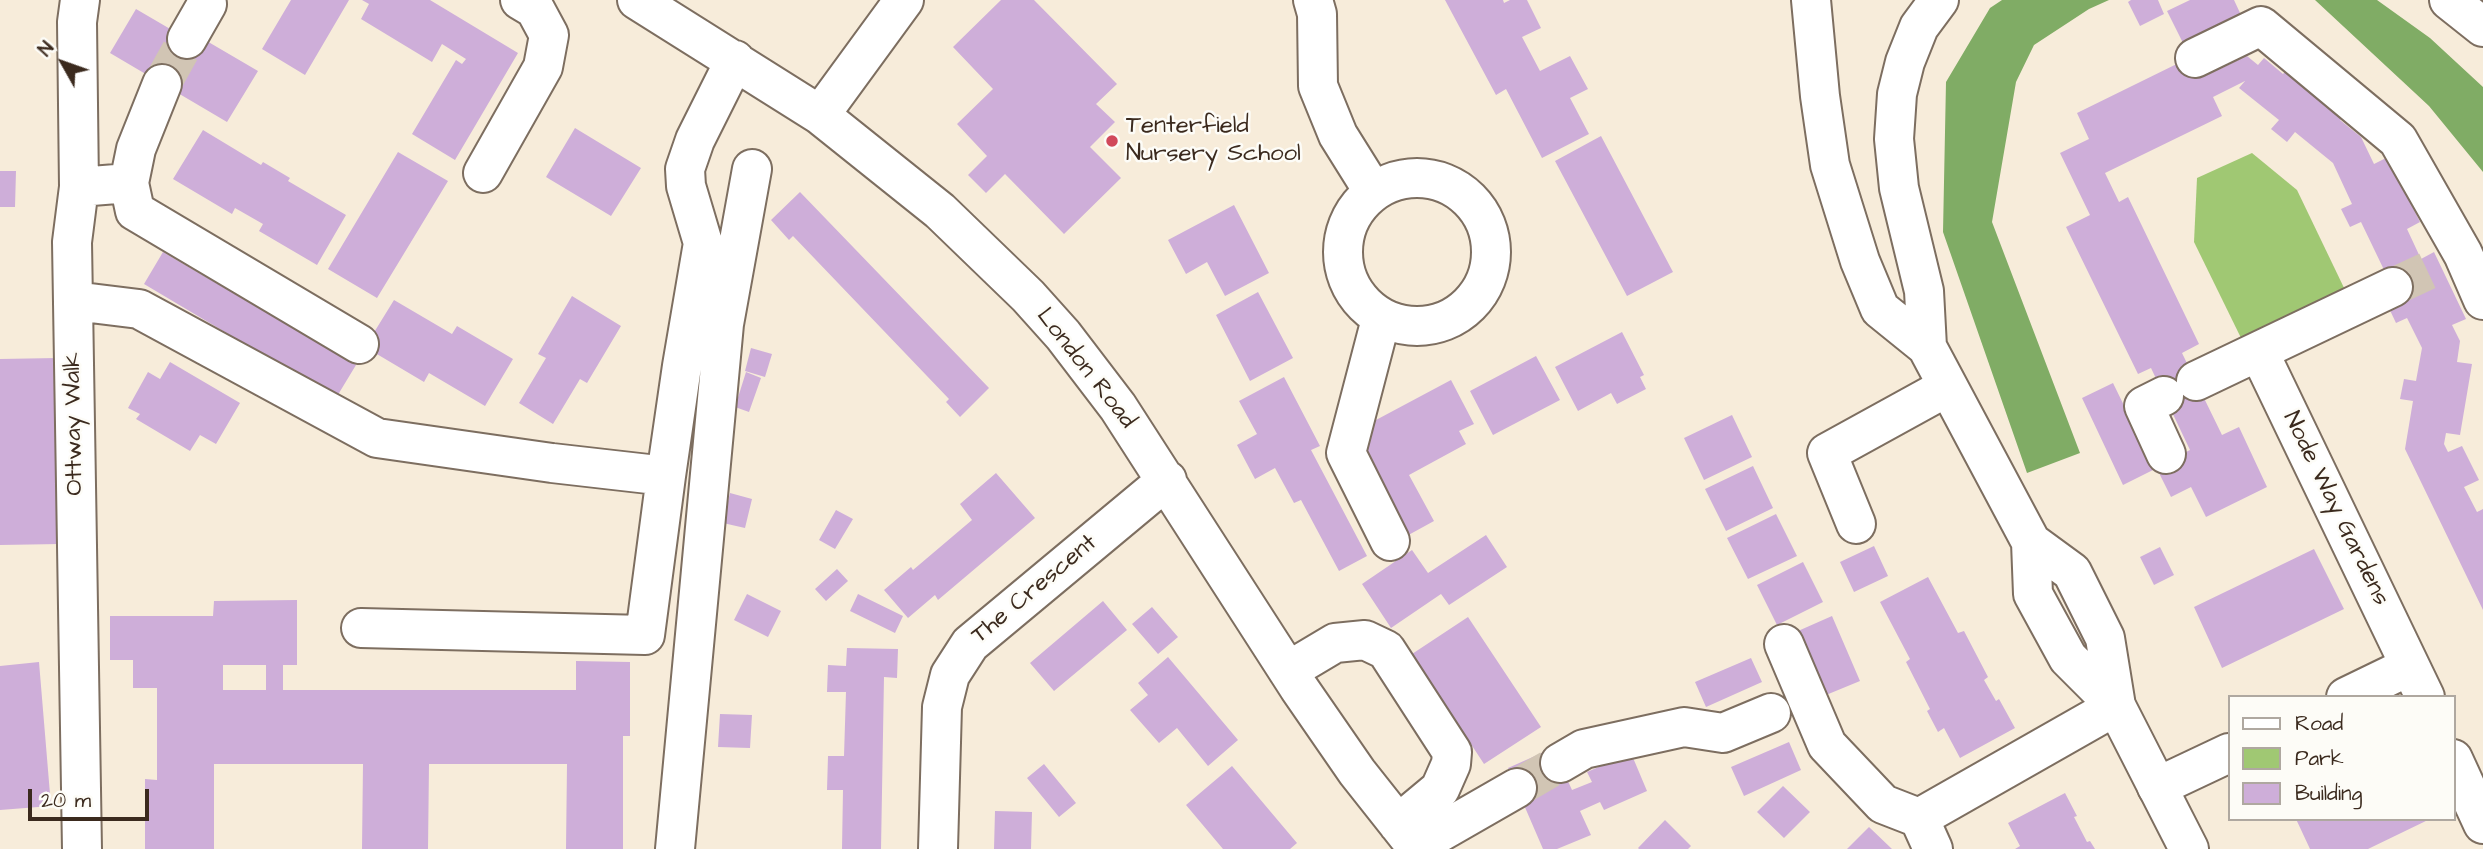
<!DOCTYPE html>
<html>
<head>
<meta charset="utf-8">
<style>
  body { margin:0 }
  #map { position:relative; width:2483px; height:849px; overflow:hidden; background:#f7ecda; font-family:"Architects Daughter",sans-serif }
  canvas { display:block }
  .legend { position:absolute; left:2228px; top:695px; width:228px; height:126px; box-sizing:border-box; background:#fdfcf7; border:2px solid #afa8a0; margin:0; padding:9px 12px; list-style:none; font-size:21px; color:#3b2a1e }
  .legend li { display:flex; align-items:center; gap:14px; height:35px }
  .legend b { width:35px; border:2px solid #afa8a0 }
  .north { position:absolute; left:28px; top:28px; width:70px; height:70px; -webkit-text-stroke:5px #fdfcf7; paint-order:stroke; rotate:310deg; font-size:19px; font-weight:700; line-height:28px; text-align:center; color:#3b2a1e }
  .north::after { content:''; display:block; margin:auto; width:24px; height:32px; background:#3b2a1e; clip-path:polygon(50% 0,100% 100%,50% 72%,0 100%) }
  .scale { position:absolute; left:28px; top:789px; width:121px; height:32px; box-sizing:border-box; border:4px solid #3b2a1e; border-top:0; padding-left:9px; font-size:21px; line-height:24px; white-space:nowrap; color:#3b2a1e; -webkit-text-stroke:5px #fdfcf7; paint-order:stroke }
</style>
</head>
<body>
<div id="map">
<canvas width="2483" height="849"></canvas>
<ul class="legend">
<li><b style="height:9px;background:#fff"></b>Road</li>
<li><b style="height:19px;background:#a0c873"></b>Park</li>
<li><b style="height:19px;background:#ceaed9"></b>Building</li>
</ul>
<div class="north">N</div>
<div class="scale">20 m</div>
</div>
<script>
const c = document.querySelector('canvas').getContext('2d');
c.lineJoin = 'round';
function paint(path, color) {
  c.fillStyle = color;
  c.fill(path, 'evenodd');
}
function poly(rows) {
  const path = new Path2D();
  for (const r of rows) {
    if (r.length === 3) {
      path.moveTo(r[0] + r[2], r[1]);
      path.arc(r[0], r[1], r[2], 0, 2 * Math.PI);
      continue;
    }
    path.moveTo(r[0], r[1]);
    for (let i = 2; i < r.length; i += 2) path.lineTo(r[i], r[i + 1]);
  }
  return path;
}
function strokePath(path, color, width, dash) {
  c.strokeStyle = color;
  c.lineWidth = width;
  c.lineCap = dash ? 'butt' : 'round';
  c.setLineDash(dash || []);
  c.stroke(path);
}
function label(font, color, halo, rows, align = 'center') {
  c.font = font + ' "Architects Daughter",sans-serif';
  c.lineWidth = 5;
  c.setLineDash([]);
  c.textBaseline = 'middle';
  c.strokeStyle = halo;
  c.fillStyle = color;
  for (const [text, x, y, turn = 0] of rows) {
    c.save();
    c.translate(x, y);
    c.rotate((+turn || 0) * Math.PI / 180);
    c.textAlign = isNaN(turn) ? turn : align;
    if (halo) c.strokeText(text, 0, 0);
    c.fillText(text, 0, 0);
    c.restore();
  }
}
paint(poly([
  [2252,153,2297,190,2346,292,2242,340,2194,242,2197,178]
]), '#a0c873');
paint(poly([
  [2002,0,2109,0,2089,9,2034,45,2016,82,1992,222,2080,453,2027,473,1943,232,1946,82,1990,8],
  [2315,0,2377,0,2430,38,2483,87,2483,172,2429,106]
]), '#80ac65');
paint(poly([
  [291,0,349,0,305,75,262,49],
  [362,0,430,0,518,53,455,160,412,134,456,60,462,64,466,59,442,44,432,62,361,19,369,4],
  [1001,0,1034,0,1117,84,1096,104,1115,122,1090,147,1121,178,1064,234,1005,174,986,193,968,175,987,156,957,124,993,89,953,47],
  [1445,0,1503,0,1504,3,1510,0,1527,0,1541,28,1522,37,1540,71,1570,56,1588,89,1570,98,1589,134,1542,158,1506,89,1496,95],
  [2131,0,2158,0,2164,14,2140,26,2128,2],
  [2190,0,2234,0,2241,15,2183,43,2167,11],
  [136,9,201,47,205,40,258,71,227,122,110,53],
  [2193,56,2203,77,2247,56,2258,65,2264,58,2283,74,2292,63,2350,109,2340,120,2361,137,2374,164,2388,157,2420,222,2407,229,2421,259,2434,252,2466,319,2452,325,2460,341,2457,362,2472,364,2460,435,2446,433,2444,444,2448,452,2462,446,2479,480,2464,487,2477,512,2483,509,2483,610,2405,449,2413,401,2400,399,2404,379,2416,381,2422,348,2407,318,2396,323,2387,304,2398,299,2361,222,2350,227,2341,209,2352,204,2333,163,2295,132,2287,142,2271,129,2279,120,2239,88,2245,81,2213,97,2222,116,2105,173,2119,202,2128,197,2199,344,2182,353,2222,435,2239,427,2267,487,2206,517,2191,487,2171,497,2156,467,2190,450,2151,368,2138,374,2066,227,2090,215,2060,153,2089,139,2077,113],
  [575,128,641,168,611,216,546,177],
  [203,130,261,165,263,162,290,178,288,181,346,215,317,265,259,231,263,224,235,208,232,214,173,179],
  [1601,136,1673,272,1627,296,1555,161],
  [398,152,448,181,377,298,328,269],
  [0,171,16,171,15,207,0,207],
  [800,192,989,388,960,417,946,402,949,399,838,283,793,236,789,240,771,220],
  [1234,205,1269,273,1225,296,1207,262,1186,274,1168,240],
  [163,252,356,365,336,398,144,284],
  [1258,292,1293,358,1250,381,1216,315],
  [572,296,621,326,587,383,580,379,553,424,519,403,546,358,538,354],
  [394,300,452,334,457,326,513,359,485,406,429,373,424,382,365,347],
  [1622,332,1644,375,1640,377,1646,389,1617,404,1611,393,1578,411,1555,367],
  [751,348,772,354,765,377,745,371],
  [1536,356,1560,400,1493,435,1470,391],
  [57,358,60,544,0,545,0,359],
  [170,362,240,403,216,444,200,435,190,451,136,419,140,414,128,408,148,372,160,379],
  [746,372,761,378,749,412,735,407],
  [1284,377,1320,446,1311,450,1367,556,1339,571,1301,500,1294,503,1275,468,1255,479,1237,445,1257,434,1239,401],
  [1451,380,1474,424,1459,431,1466,444,1409,475,1434,521,1403,538,1356,448,1361,428],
  [2113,383,2155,469,2123,485,2082,398],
  [1732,415,1752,457,1704,480,1684,438],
  [1753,466,1773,508,1726,531,1705,489],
  [996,473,1035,518,938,600,935,595,908,618,884,590,911,567,913,570,972,520,960,504],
  [730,493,752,499,745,528,723,523],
  [836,510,853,519,835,549,819,540],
  [1776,514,1797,556,1748,579,1727,538],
  [1486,535,1507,567,1449,605,1441,594,1391,628,1362,584,1412,550,1428,573],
  [1874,546,1888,576,1854,592,1840,562],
  [2160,547,2174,575,2154,585,2140,557],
  [2314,549,2344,609,2222,668,2194,607],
  [1803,562,1823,602,1777,625,1757,585],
  [837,569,848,581,826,601,815,589],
  [1928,577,1958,633,1964,631,1988,677,1984,680,1996,701,1999,699,2015,728,1960,758,1944,728,1938,732,1927,711,1930,709,1906,662,1910,659,1880,602],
  [747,594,781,611,768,637,734,620],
  [858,594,903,616,895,633,850,611],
  [297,600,297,665,283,665,283,690,576,690,576,661,630,662,630,736,623,736,623,849,566,849,567,764,429,764,428,849,362,849,363,764,214,764,214,849,145,849,145,779,157,780,157,688,133,688,133,660,110,660,110,616,213,616,214,601],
  [223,665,266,665,266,690,223,690],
  [1103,601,1127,630,1054,691,1030,663],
  [1152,607,1178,637,1158,654,1132,624],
  [1832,616,1860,681,1826,695,1798,631],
  [1468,617,1541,727,1484,764,1412,654],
  [847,648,898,649,897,678,884,677,881,849,842,849,843,790,827,790,828,756,844,756,846,692,827,692,828,665,846,666],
  [1168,657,1238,740,1208,766,1177,728,1159,743,1130,710,1148,695,1138,683],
  [1751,658,1762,682,1706,707,1695,682],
  [39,662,51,806,0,810,0,666],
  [720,714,752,715,750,748,718,747],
  [1789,742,1801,770,1744,796,1731,767],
  [1553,748,1572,790,1592,782,1587,772,1631,753,1647,791,1604,810,1600,802,1580,811,1591,835,1557,849,1543,849,1508,768],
  [1044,764,1076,803,1059,817,1027,778],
  [1232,766,1297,843,1290,849,1223,849,1186,805],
  [1783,786,1810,812,1784,838,1757,812],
  [2065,793,2077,816,2074,817,2087,842,2090,841,2095,849,2015,849,2020,846,2008,823],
  [995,811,1032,812,1031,849,994,849],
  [2296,819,2430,819,2368,849,2310,849],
  [1665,820,1691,846,1688,849,1639,849,1638,848],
  [1869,827,1892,849,1847,849]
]), '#ceaed9');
strokePath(poly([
  [162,84,187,39],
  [2393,287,2440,265],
  [1517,788,1560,763]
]), '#d1c5b4', 38, [38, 19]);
const minor = poly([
  [80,0,77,22,79,187,72,242,82,849],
  [637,0,820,115,940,211,1028,296,1063,335,1118,407,1299,688,1357,772,1418,849],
  [1313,0,1317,14,1318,86,1338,135,1373,191],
  [187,39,207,4],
  [2195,58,2261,26,2398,140,2463,254,2483,300],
  [820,115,904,0],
  [483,173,543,67,549,35,535,9,520,0],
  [1417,252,74],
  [129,183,136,149,162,84],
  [79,187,129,183,135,211,359,344],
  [74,301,139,309,377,438,552,463,666,476,682,366,703,243,686,186,685,169,695,140,735,60],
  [1381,319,1346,453,1390,541],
  [2259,352,2425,697],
  [2196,381,2393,287],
  [2164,396,2144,406,2166,454],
  [1856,524,1827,453,1947,387],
  [361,628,645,635,666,476],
  [1784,644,1827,745,1883,804,1919,818,1933,849],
  [1288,671,1335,643,1365,640,1386,650,1452,752,1451,764,1440,789,1398,824],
  [2346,697,2410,666],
  [2453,759,2483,824],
  [1560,763,1584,749,1684,727,1723,733,1771,713],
  [2157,787,2229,753],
  [1919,818,2116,706],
  [1416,846,1517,788],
  [675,849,724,324,752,169],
  [938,849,942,707,950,675,970,644,1167,480]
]);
const major = poly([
  [1811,0,1820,96,1830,165,1860,261,1880,309,1927,347,2031,542,2072,572,2105,638,2116,706],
  [1927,347,1924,291,1899,188,1894,139,1897,94,1905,62,1919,27,1939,0],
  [2031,542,2033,594,2068,658,2116,706,2189,849]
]);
const highway = poly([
  [2449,0,2483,27]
]);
strokePath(minor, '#7d6e60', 42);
strokePath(major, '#7d6e60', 42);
strokePath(highway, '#7d6e60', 42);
strokePath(minor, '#fff', 38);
strokePath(major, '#fff', 38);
strokePath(highway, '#fff', 38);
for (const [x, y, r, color] of [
  [1112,141,7,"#d1495b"]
]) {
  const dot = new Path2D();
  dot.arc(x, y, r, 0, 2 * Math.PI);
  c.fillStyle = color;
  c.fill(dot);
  strokePath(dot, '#fdfcf7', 2.5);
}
label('24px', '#3b2a1e', '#fdfcf7', [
  ["Tenterfield",1126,127],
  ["Nursery School",1126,155]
], 'left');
label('24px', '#3b2a1e', '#fdfcf7', [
  ["London Road",1085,369,52],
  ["Ottway Walk",75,424,-91],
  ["Node Way Gardens",2335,509,64],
  ["The Crescent",1035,590,-40]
]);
</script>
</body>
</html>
